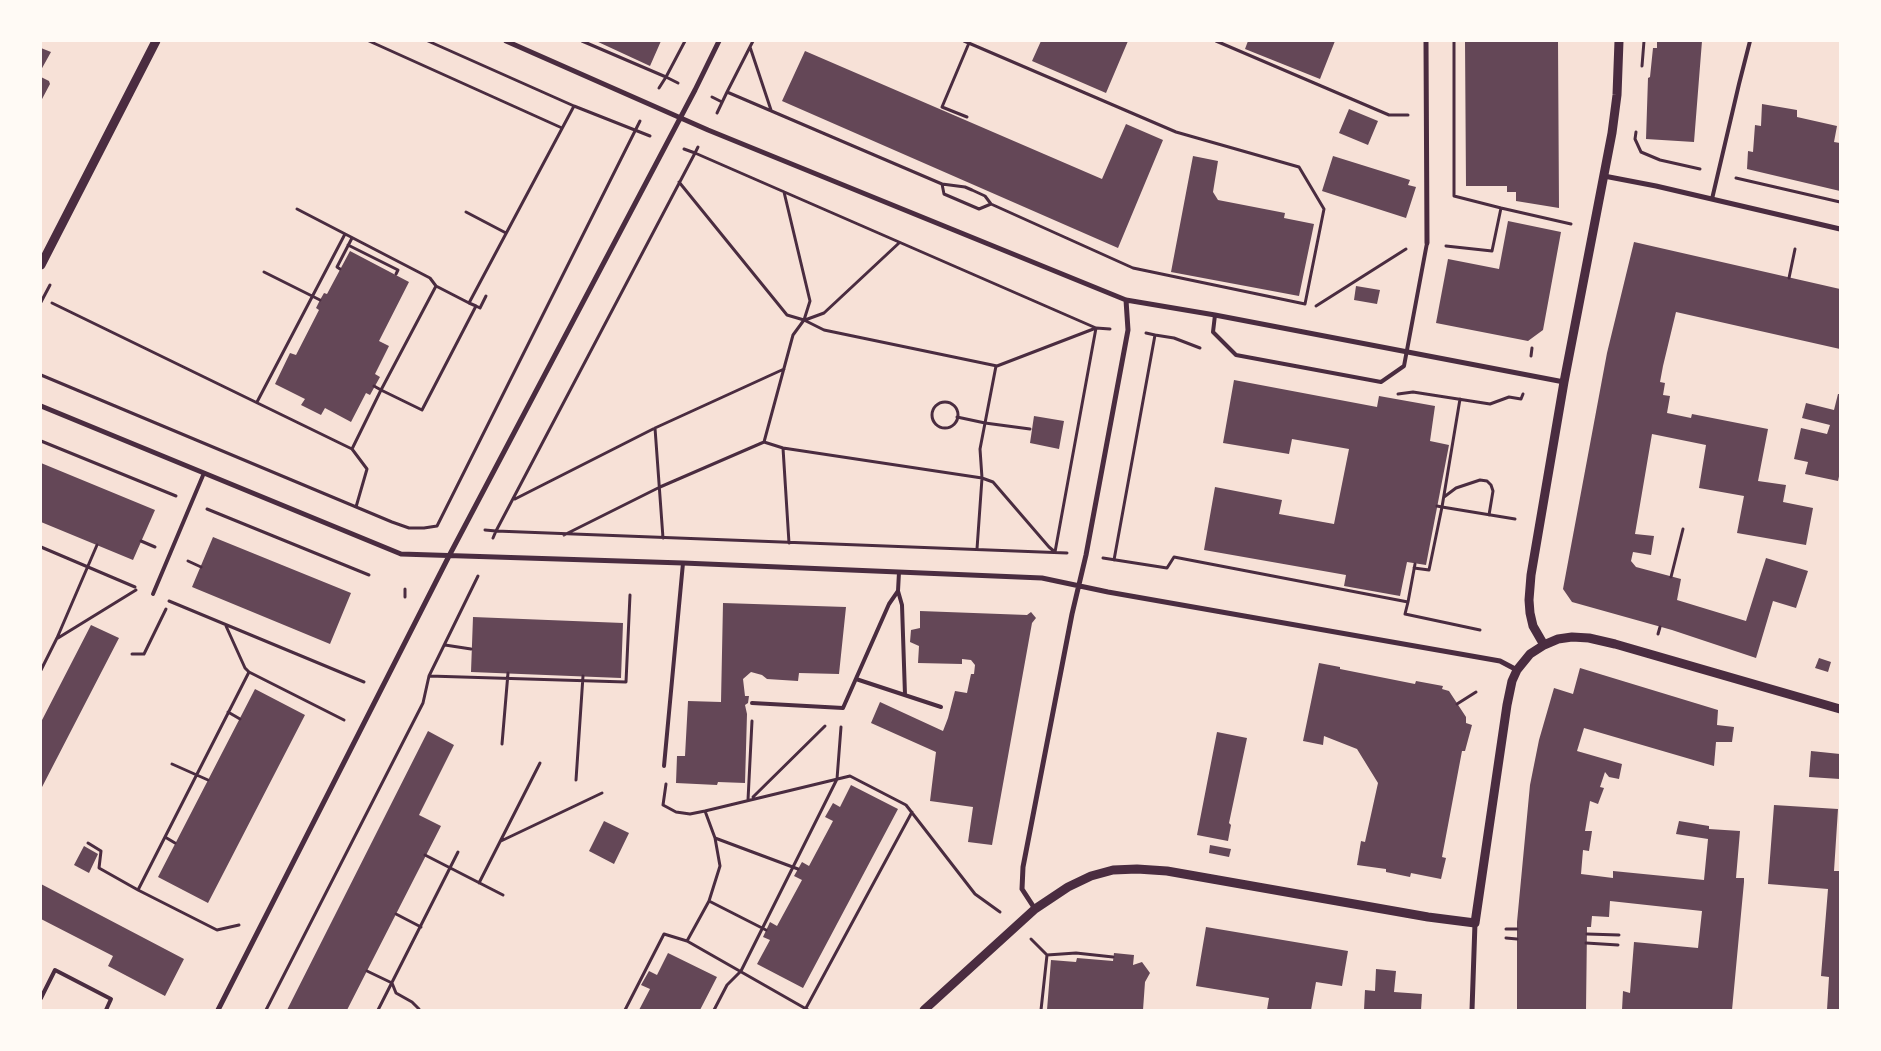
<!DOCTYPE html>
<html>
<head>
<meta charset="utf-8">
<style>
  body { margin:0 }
  #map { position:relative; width:1881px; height:1051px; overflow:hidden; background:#f7e1d7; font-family:Inter,sans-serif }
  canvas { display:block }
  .frame { position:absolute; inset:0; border:42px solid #fffaf5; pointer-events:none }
</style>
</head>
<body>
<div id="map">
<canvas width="1881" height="1051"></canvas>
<div class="frame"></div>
</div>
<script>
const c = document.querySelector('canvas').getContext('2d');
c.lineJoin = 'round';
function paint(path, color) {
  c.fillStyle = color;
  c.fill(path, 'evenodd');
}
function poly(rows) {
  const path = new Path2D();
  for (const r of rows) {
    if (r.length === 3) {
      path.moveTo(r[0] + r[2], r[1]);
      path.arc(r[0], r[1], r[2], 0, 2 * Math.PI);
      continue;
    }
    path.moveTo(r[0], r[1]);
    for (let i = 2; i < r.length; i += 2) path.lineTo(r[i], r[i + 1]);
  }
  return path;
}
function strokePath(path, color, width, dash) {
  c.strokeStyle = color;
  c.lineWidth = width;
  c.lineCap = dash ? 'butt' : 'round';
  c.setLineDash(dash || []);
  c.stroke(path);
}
paint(poly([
  [596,41,661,41,650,66],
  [1041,41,1128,41,1106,93,1032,61],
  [1248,41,1335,41,1320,79,1245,49],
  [1465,41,1558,41,1559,208,1516,201,1516,192,1507,192,1507,186,1466,186],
  [1657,41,1702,41,1694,142,1646,139,1648,78,1650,77,1653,48,1657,48],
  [41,48,51,52,41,70],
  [805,51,1102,179,1126,124,1163,140,1118,248,782,101],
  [41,77,49,81,50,84,41,101],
  [1762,104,1797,110,1797,117,1837,126,1834,142,1840,143,1840,191,1747,169,1748,151,1753,152,1755,125,1761,126],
  [1349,109,1378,121,1368,145,1339,133],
  [1193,156,1218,161,1213,192,1218,200,1285,213,1284,218,1314,224,1299,296,1171,272],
  [1333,156,1410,180,1408,185,1416,187,1406,218,1322,191],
  [1508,221,1561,232,1543,330,1528,341,1436,323,1448,259,1499,269],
  [1634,242,1840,289,1840,349,1676,312,1663,366,1660,382,1665,383,1663,395,1670,396,1667,413,1691,418,1692,414,1768,429,1758,481,1786,485,1783,502,1813,508,1806,545,1737,533,1744,496,1699,488,1706,445,1652,434,1635,534,1654,536,1651,555,1633,552,1631,561,1636,567,1681,579,1677,600,1746,621,1766,558,1808,571,1796,608,1773,601,1756,658,1672,630,1572,602,1563,589,1607,353],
  [350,251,409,282,379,341,389,346,375,374,380,377,370,395,366,393,351,422,325,408,321,415,301,405,305,399,275,384,290,353,296,355,319,310,316,308,320,300,324,293,327,294],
  [1356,286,1380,290,1377,304,1354,300],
  [1234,380,1377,407,1379,396,1435,406,1430,441,1449,445,1426,565,1407,562,1400,596,1344,586,1346,575,1204,550,1215,487,1282,500,1279,514,1334,524,1349,449,1292,439,1289,454,1223,443],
  [1838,394,1840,394,1840,472,1838,481,1805,474,1808,462,1794,459,1801,428,1827,434,1830,425,1802,418,1806,403,1834,410],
  [1034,416,1064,421,1059,449,1030,443],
  [41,463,155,510,133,560,41,522],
  [213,537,351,593,330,644,192,587],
  [723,603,846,607,839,674,799,673,798,681,767,679,762,675,751,672,743,679,745,696,749,696,748,703,745,705,747,714,745,783,718,782,717,785,676,783,677,756,685,756,688,701,721,702],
  [920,611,1027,615,1031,612,1036,618,1032,623,992,845,968,842,973,807,930,801,936,752,871,723,880,702,943,731,948,718,955,691,967,693,971,674,974,674,975,665,971,660,962,659,962,664,918,663,919,646,910,642,911,630,920,628],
  [473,617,623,623,621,678,471,672],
  [91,625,119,638,41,789,41,722],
  [1819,658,1831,662,1828,672,1815,668],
  [1319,663,1340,667,1340,669,1415,684,1416,681,1443,686,1442,689,1449,691,1466,717,1466,723,1472,725,1465,751,1462,751,1442,857,1446,858,1441,879,1411,873,1410,877,1386,872,1386,869,1357,865,1361,841,1365,842,1378,783,1357,749,1324,736,1323,745,1303,741],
  [1580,668,1718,710,1717,725,1734,727,1732,742,1716,742,1714,766,1584,728,1577,751,1622,764,1619,779,1609,777,1605,772,1600,787,1604,788,1598,804,1590,801,1585,831,1592,831,1589,851,1583,850,1581,874,1613,878,1613,871,1704,880,1708,839,1676,834,1679,821,1709,826,1709,829,1740,831,1736,878,1744,878,1744,882,1732,1010,1622,1010,1623,991,1630,993,1634,942,1698,948,1702,911,1610,901,1609,917,1592,916,1591,927,1587,927,1586,1010,1517,1010,1517,922,1530,785,1539,740,1554,688,1573,694],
  [255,689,305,715,208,903,158,877],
  [428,731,454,745,419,815,441,826,347,1010,287,1010],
  [1217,732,1247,738,1229,823,1231,825,1228,841,1197,835],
  [1811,751,1840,754,1840,779,1809,777],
  [851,785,898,809,803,988,757,964,770,940,763,937,770,922,777,926,802,880,794,876,802,862,809,866,833,821,825,817,833,803,840,807],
  [1774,805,1838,809,1834,871,1840,871,1840,1010,1827,1010,1829,977,1821,976,1828,889,1768,884],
  [604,821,629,833,614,864,589,851],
  [1210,845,1231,849,1229,857,1209,853],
  [84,846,98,854,89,873,74,865],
  [41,884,184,959,165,996,108,966,113,956,41,919],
  [1206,927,1348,951,1342,986,1316,982,1311,1010,1267,1010,1269,998,1196,986],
  [668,953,717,977,700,1010,639,1010,650,989,641,985,649,971,657,975],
  [1114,953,1134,955,1133,965,1142,962,1150,973,1145,982,1143,1010,1047,1010,1051,960,1076,962,1077,958,1113,961],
  [1376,969,1396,971,1394,992,1422,994,1421,1010,1364,1010,1365,990,1375,991]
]), '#644757');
strokePath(poly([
  [369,41,562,128],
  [428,41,574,106,650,136],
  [582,41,666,77,685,41],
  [1216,41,1389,115,1408,115],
  [1454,41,1454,196,1501,208],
  [750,47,771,110],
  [1642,66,1644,41],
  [659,88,666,77,678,83],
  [727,92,753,41],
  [712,97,722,102],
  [717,113,727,92,942,184,944,194,979,209,991,204,1133,268,1305,304,1324,209,1299,167,1176,132,964,41],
  [967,117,942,107,969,43],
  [1636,132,1635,139,1641,152,1660,160,1700,169],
  [684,149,695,153,698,147],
  [1736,178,1840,202],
  [942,184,965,187,972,190,985,196,991,204],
  [784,192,810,301,804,320],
  [297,209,430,278,436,286],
  [466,212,506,233],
  [348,245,398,270,396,274],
  [1446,246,1492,251,1501,208,1571,224],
  [340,269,337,267,352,238],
  [264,272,320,300],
  [1789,278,1795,249],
  [41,302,50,285],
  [52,303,352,449,381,390,374,386],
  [469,303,476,306,422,410,381,390,436,286,469,303,574,106],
  [476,306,480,308,486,296],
  [1316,306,1406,249],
  [804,320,824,330,997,366,1096,328,1110,329],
  [805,320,824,313,899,243],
  [1155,335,1174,338,1200,348],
  [1531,356,1532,348],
  [996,366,980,449,982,478,993,482,1049,547,1055,552],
  [41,375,392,522,409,528,424,528,437,526,640,121],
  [1398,394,1413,392,1490,404,1509,397,1521,399,1523,394],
  [257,402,345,234],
  [945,415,13],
  [957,417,985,423,1030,429],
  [655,428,663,538],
  [41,441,176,496],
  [764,442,783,448,982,478,977,549],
  [783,448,789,543],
  [352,449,367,469,356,507],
  [1444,497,1456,488,1480,480,1487,481,1491,485,1493,491,1489,515],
  [515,499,655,428,784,369],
  [1437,506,1442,507,1460,399],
  [207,509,369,575],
  [485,530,496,531,493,538],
  [564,535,660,487,764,442,793,335,804,320,787,315,679,182],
  [141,541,155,547],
  [41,547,135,587],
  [1055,552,1096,328,695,153,496,531,1067,553],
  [1103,558,1167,568,1174,557,1408,602,1405,614,1480,630],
  [1114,560,1155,335,1146,333],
  [188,561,201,567],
  [1414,568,1429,570,1442,507,1515,519],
  [478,576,429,676,626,682,630,595],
  [1671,577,1683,529],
  [405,589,405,597],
  [169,601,364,682],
  [1408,602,1415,564],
  [226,626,245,668,249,672,344,720],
  [1658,634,1660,627],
  [58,638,136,590],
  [445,645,471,649],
  [132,654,144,654,166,609],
  [41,670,57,638,97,545],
  [1457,704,1476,692],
  [228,712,240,719],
  [502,744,508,673],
  [172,764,208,780],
  [576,780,583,676],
  [666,784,663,805,676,812,690,814,705,811,715,838,720,866,709,901,687,941],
  [753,797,825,726],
  [748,800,752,721],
  [705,811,850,776,906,805,975,894,1000,912],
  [165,837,175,843],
  [715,838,798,869],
  [501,841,602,793],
  [88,843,101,851,99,868,138,890,217,930,239,925],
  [425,855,503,895],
  [479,883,540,763],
  [138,890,249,672],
  [709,901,766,930],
  [396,914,421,927],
  [1506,929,1517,929],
  [1587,934,1619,935],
  [1506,938,1517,939],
  [1031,939,1047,955,1076,953,1113,957],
  [1586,943,1618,945],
  [367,971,392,983,396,993,412,1002,419,1009,418,1010],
  [806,1008,912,812],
  [266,1010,423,703,429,676],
  [378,1010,458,852],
  [625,1010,664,934,687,941,808,1010],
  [714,1010,727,985,741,971,837,779,841,727],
  [1041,1010,1047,955]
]), '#4a2c40', 3);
strokePath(poly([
  [1712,199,1739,84,1750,41],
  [1215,315,1213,332,1236,355,1381,382,1404,366,1427,243],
  [898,591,902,605,905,695],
  [153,594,204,473],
  [856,679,941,707],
  [752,703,843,708,889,604,898,591,899,572],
  [664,766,683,563],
  [41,998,55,970,111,999,106,1010]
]), '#4a2c40', 4);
strokePath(poly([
  [506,41,708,130,1126,300,1215,315,1564,382],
  [1426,41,1427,243],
  [1604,176,1656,186,1840,229],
  [41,406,401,554,683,563,1042,578,1108,592,1500,661,1517,670],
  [1035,909,1022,889,1023,867,1072,614,1086,555,1128,330,1126,300],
  [218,1010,449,556,695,90,719,41],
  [1472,1010,1475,923]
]), '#4a2c40', 5);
strokePath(poly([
  [41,265,156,41],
  [1544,645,1533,626,1530,613,1529,600,1531,575,1564,382,1612,133,1617,95,1619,41],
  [924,1010,1035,909,1068,887,1091,876,1113,870,1137,869,1167,871,1428,917,1475,923,1507,705,1512,681,1517,670,1530,654,1544,645,1558,639,1572,637,1589,638,1615,644,1840,709]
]), '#4a2c40', 9);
</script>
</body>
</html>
